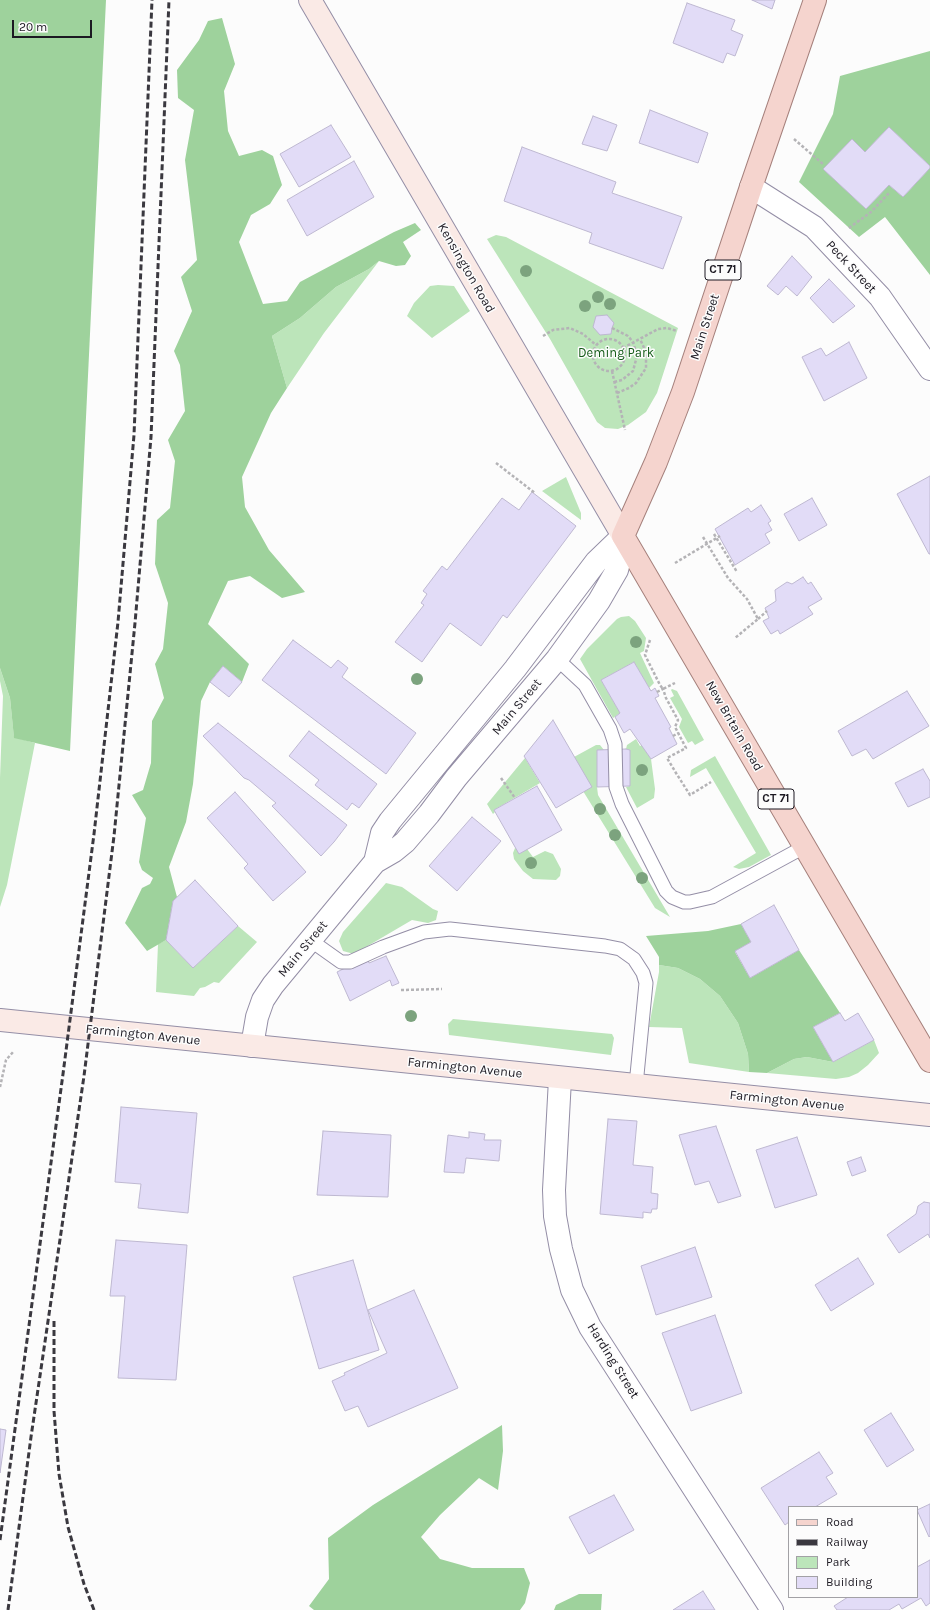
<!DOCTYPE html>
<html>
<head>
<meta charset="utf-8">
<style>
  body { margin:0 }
  #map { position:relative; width:930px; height:1610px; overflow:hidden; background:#fcfcfc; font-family:Karla,sans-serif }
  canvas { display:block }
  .legend { position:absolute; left:788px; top:1506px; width:130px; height:92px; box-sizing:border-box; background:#fcfcfc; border:1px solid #a2a1a5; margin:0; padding:5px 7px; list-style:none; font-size:12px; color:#1c1922 }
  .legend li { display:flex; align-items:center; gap:8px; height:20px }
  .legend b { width:20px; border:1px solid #a2a1a5 }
  .scale { position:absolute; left:12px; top:20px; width:80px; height:18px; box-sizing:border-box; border:2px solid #1c1922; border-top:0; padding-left:5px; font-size:12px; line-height:14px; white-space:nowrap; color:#1c1922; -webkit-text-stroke:3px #fcfcfc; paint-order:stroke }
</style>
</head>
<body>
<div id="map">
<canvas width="930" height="1610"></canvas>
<ul class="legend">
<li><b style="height:5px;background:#f5d4ce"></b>Road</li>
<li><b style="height:5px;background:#3a383f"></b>Railway</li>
<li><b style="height:11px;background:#bce5ba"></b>Park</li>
<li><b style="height:11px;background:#e2dcf7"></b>Building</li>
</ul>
<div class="scale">20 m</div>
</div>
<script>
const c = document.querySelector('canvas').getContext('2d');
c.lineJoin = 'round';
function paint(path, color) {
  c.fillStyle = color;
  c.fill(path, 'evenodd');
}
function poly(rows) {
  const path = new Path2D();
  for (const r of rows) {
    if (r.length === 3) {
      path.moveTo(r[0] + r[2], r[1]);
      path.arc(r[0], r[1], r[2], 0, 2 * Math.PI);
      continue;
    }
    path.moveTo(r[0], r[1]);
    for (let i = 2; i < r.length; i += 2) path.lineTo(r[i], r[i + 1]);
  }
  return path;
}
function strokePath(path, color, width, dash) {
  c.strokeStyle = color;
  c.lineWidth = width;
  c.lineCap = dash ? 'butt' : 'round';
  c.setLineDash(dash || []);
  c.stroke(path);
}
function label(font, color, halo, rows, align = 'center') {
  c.font = font + ' Karla,sans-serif';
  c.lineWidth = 3;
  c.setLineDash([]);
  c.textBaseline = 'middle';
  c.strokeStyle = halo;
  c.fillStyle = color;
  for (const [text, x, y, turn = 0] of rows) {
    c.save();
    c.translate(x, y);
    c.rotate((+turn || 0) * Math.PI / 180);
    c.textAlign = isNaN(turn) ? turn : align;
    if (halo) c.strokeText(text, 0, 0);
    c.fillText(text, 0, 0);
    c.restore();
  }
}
paint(poly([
  [496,235,506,237,678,328,657,393,646,412,628,425,618,429,605,428,597,422,550,339,487,239],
  [379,261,324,333,287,388,272,336,300,318,336,287,369,269],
  [438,285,454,286,470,311,432,338,407,316,414,303,430,286],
  [566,477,581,513,581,520,542,491],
  [629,616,635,621,646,638,644,651,640,653,654,683,649,688,634,662,601,680,620,713,613,718,580,659,587,649,617,619,621,617],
  [0,668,10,698,14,737,35,743,7,885,0,907,0,778,3,696,0,681],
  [672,689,677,691,704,740,695,745,692,741,688,743,679,727,682,719,670,698,674,696,671,690],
  [636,739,640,746,642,745,651,759,655,789,654,798,637,808,626,787,630,786,630,750,626,749,627,745],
  [596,745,600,745,604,750,597,787,598,795,670,917,655,908,583,791,574,757],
  [715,756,771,855,749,867,739,869,733,867,756,853,706,768,690,777,691,770],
  [525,758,540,783,494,810,495,812,493,814,487,804],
  [515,848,527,849,533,857,545,851,553,854,561,869,560,876,556,880,533,879,523,871,514,859,513,853],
  [386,883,402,887,433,909,438,911,436,920,428,923,412,920,354,954,343,951,339,941,343,932],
  [238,926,257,942,219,983,214,982,205,987,200,988,194,996,156,992,158,944,166,940,193,968],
  [659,965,678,968,700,979,720,996,738,1023,748,1054,749,1072,689,1063,682,1028,649,1027,659,972],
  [453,1019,612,1034,614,1038,611,1055,449,1035,448,1024],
  [874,1040,879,1053,868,1065,858,1073,849,1077,836,1079,767,1073,794,1059,807,1057,833,1062]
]), '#bce5ba');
paint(poly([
  [0,0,106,0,70,751,14,738,10,698,0,668],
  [222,18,235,64,224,91,228,131,239,156,262,150,273,156,282,185,270,204,251,215,239,242,263,304,287,301,300,282,394,232,415,223,421,230,403,242,411,256,405,265,396,266,379,261,369,269,336,287,300,318,272,336,287,388,271,413,242,477,245,507,269,550,305,592,282,598,250,576,228,581,208,624,249,664,242,682,223,666,210,682,201,701,193,784,186,822,169,867,177,897,173,901,166,940,147,951,125,923,142,888,150,884,153,878,142,870,139,862,146,818,132,795,143,790,151,763,152,721,164,698,155,664,163,649,168,603,155,564,157,520,170,508,175,461,168,440,185,411,180,365,174,351,192,311,181,277,197,260,185,160,194,110,178,98,177,70,199,40,208,21],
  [930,51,930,166,889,127,865,152,852,140,824,169,866,209,889,185,903,197,930,168,930,275,885,217,859,237,799,182,833,114,840,76],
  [741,924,751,942,735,952,750,978,799,950,840,1013,813,1027,833,1062,807,1057,794,1059,767,1073,749,1072,748,1054,738,1023,720,996,700,979,678,968,659,965,659,957,646,936,708,931],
  [502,1425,503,1451,498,1490,479,1478,440,1515,421,1537,440,1559,472,1568,524,1568,530,1583,525,1603,520,1610,314,1610,309,1606,329,1579,328,1538,373,1505],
  [579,1594,602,1594,601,1610,554,1610,556,1605]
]), '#9ed29c');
const building = poly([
  [752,0,775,0,772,9,752,0],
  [687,3,735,20,731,30,743,35,735,56,727,53,723,63,673,43,687,3],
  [650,110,708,133,698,163,639,143,650,110],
  [593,116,617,125,607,151,582,144,593,116],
  [331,125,351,157,299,187,280,154,331,125],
  [889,127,930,166,930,168,903,197,889,185,866,209,823,169,852,139,865,152,889,127],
  [522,147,616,182,612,193,682,217,663,269,589,243,592,233,504,201,522,147],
  [354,161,374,197,307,236,287,200,354,161],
  [792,256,812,277,797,296,786,286,778,295,767,286,792,256],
  [829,279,855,306,833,323,810,298,829,279],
  [607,315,614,323,612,328,611,334,600,335,593,327,596,316,607,315],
  [849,342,867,378,824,401,802,357,821,348,826,356,849,342],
  [930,476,930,554,929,554,897,494,930,476],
  [532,492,576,526,507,618,503,615,481,646,450,623,422,662,395,642,424,605,421,603,427,594,423,591,442,566,447,570,502,498,519,510,532,492],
  [812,498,827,525,799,541,784,514,812,498],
  [761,505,771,521,768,523,772,530,765,534,770,543,735,565,715,529,748,508,751,512,761,505],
  [803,577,808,584,811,582,822,599,808,607,813,614,780,634,778,630,771,634,763,621,769,618,765,608,776,601,775,590,787,582,792,584,803,577],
  [293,640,331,668,338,660,348,668,342,677,416,733,386,774,262,680,293,640],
  [634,662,651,691,655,688,659,696,655,698,671,727,669,728,677,744,651,759,630,729,624,733,615,717,620,713,601,680,634,662],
  [223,666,242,682,229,697,210,682,223,666],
  [907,691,929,726,873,759,866,749,852,756,838,731,907,691],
  [553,720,592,787,556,808,524,756,553,720],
  [218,723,347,825,334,842,321,856,272,806,276,803,249,780,244,778,203,736,218,723],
  [309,731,377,784,359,808,352,803,347,810,315,785,319,780,289,756,309,731],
  [626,749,630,750,630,786,597,787,597,750,626,749],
  [923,769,930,781,930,797,908,807,895,783,923,769],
  [537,786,562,830,519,854,494,810,537,786],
  [235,792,306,872,273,901,244,868,248,864,207,818,235,792],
  [472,817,501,841,457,891,429,866,472,817],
  [195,880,238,926,193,968,166,940,173,901,195,880],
  [774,905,799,950,750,978,735,951,751,942,741,924,774,905],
  [386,956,399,983,392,986,390,980,350,1001,337,972,367,957,369,963,386,956],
  [840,1013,845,1021,858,1013,874,1040,833,1062,813,1027,840,1013],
  [121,1107,197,1113,188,1213,138,1208,141,1184,115,1182,121,1107],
  [608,1119,637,1121,633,1165,653,1167,651,1193,658,1194,657,1209,652,1209,651,1213,643,1212,643,1218,600,1214,608,1119],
  [716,1126,741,1196,718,1203,709,1181,695,1185,679,1135,716,1126],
  [323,1131,391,1135,388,1197,317,1195,323,1131],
  [469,1132,485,1134,484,1140,501,1140,499,1161,466,1158,464,1173,444,1172,448,1135,469,1138,469,1132],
  [797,1137,817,1195,775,1208,756,1150,797,1137],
  [861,1157,866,1171,852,1176,847,1162,861,1157],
  [924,1202,930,1203,930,1238,928,1234,899,1253,887,1235,916,1214,918,1206,924,1202],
  [116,1240,187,1245,176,1380,118,1378,125,1296,110,1296,116,1240],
  [695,1247,712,1297,656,1315,641,1266,695,1247],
  [858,1258,874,1284,831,1311,815,1285,858,1258],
  [353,1260,379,1350,319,1369,293,1277,353,1260],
  [414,1290,458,1388,368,1427,358,1406,345,1411,332,1381,345,1375,344,1373,387,1353,368,1310,414,1290],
  [715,1315,742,1393,691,1411,662,1333,715,1315],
  [891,1413,914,1450,887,1467,864,1430,891,1413],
  [0,1429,6,1430,0,1473,0,1429],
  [819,1452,833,1473,826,1477,837,1494,815,1507,789,1507,789,1522,785,1525,761,1488,819,1452],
  [614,1495,634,1530,589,1554,569,1517,614,1495],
  [930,1504,930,1536,929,1537,917,1510,930,1504],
  [930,1560,930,1603,926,1606,921,1598,902,1609,899,1604,889,1610,837,1610,834,1606,848,1597,917,1597,917,1567,930,1560],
  [703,1591,715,1610,673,1610,703,1591]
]);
paint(building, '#e2dcf7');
strokePath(building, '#beb8d1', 1);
const lane = poly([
  [557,659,585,685,610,729,615,744,616,787,622,804,666,891,672,897,684,902,690,902,712,897,804,847],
  [310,940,341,962,350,962,383,947,424,932,450,929,605,946,620,949,634,959,643,973,646,983,636,1085]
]);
const street = poly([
  [751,187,814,227,880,297,930,369],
  [375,862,382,833,390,821,515,669,596,562,623,536],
  [252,1046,257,1017,263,1000,273,985,375,862,394,851,405,842,429,814,456,778,557,659,599,601,617,570,621,555,623,536],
  [560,1079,554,1190,555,1216,561,1249,572,1290,590,1327,772,1610]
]);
const secondary = poly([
  [310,0,623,536],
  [0,1020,930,1115]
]);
const primary = poly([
  [815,0,751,187,683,392,656,462,623,536,930,1061]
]);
strokePath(lane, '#948ea6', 15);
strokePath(street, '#948ea6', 24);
strokePath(secondary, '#948ea6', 24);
strokePath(primary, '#a5807c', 24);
strokePath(poly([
  [794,139,824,165],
  [849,228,871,212,890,192],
  [612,328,628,336,633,342,637,356,633,371,622,380,614,382],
  [543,336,553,330,570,328,583,334,596,345],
  [609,355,16],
  [623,348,658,329,667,328,677,331],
  [612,371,625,430],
  [617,393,629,388,636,383,646,368,646,352,640,339],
  [496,463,535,493],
  [714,534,737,572],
  [703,537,728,578,747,599,758,619,735,638],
  [675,563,720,536],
  [758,619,767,611],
  [650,640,645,655,660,685,663,689,675,683],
  [657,692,663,689,666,698,678,720,675,727,686,748,667,758,676,773,690,795,711,782],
  [673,736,678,733],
  [501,778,515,798],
  [401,990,442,989],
  [0,1087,6,1060,14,1051]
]), '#b4b3b6', 2.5, [3, 2]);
strokePath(lane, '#fff', 13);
strokePath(street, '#fff', 22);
strokePath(secondary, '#faeae6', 22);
strokePath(primary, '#f5d4ce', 22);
strokePath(poly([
  [54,1321,54,1411,59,1474,68,1527,84,1584,94,1610],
  [0,1540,63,1074,94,834,118,622,134,435,152,0],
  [8,1610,31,1437,84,1076,114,836,135,623,151,437,169,0]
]), '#3a383f', 3, [6, 3]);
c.fillStyle = '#7ca37e';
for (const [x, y] of [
  [526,271],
  [598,297],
  [610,304],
  [585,306],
  [636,642],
  [417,679],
  [642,770],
  [600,809],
  [615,835],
  [531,863],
  [642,878],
  [411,1016]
]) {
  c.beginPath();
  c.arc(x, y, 6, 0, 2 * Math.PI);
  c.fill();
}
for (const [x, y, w] of [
  [723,270,36],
  [776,799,36]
]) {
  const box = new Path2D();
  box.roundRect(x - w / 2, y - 10, w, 20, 3);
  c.fillStyle = '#fcfcfc';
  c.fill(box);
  strokePath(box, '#1c1922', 1);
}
label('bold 12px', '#1c1922', null, [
  ["CT 71",723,270],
  ["CT 71",776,799]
]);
label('13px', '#1c1922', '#fcfcfc', [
  ["Peck Street",851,267,47],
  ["Kensington Road",466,268,60],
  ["Main Street",705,327,-72],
  ["Main Street",517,707,-50],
  ["New Britain Road",734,726,60],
  ["Main Street",303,949,-50],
  ["Farmington Avenue",143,1035,6],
  ["Farmington Avenue",465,1068,6],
  ["Farmington Avenue",787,1101,6],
  ["Harding Street",613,1361,58]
]);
label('13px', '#135b17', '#fcfcfc', [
  ["Deming Park",616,353]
]);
</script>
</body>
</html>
